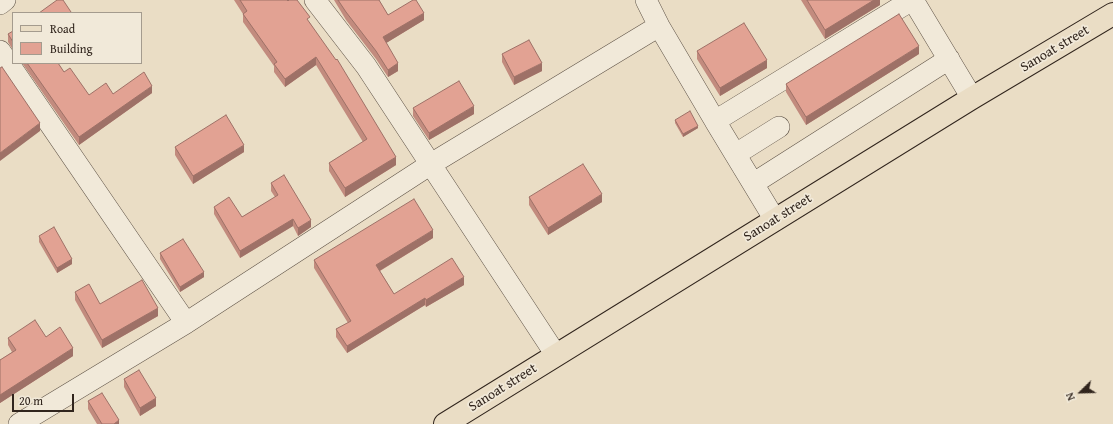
<!DOCTYPE html>
<html>
<head>
<meta charset="utf-8">
<style>
  body { margin:0 }
  #map { position:relative; width:1113px; height:424px; overflow:hidden; background:#eaddc5; font-family:"Gentium Book Plus",serif }
  canvas { display:block }
  .legend { position:absolute; left:12px; top:12px; width:130px; height:52px; box-sizing:border-box; background:#f1e9d9; border:1px solid #a49b8e; margin:0; padding:5px 7px; list-style:none; font-size:12px; color:#31251d }
  .legend li { display:flex; align-items:center; gap:8px; height:20px }
  .legend b { width:20px; border:1px solid #a49b8e }
  .north { position:absolute; left:1061px; top:372px; width:40px; height:40px; -webkit-text-stroke:3px #f1e9d9; paint-order:stroke; rotate:247deg; font-size:11px; font-weight:700; line-height:16px; text-align:center; color:#31251d }
  .north::after { content:''; display:block; margin:auto; width:14px; height:18px; background:#31251d; clip-path:polygon(50% 0,100% 100%,50% 72%,0 100%) }
  .scale { position:absolute; left:12px; top:394px; width:62px; height:18px; box-sizing:border-box; border:2px solid #31251d; border-top:0; padding-left:5px; font-size:12px; line-height:14px; white-space:nowrap; color:#31251d; -webkit-text-stroke:3px #f1e9d9; paint-order:stroke }
</style>
</head>
<body>
<div id="map">
<canvas width="1113" height="424"></canvas>
<ul class="legend">
<li><b style="height:5px;background:#eaddc5"></b>Road</li>
<li><b style="height:11px;background:#e2a293"></b>Building</li>
</ul>
<div class="north">N</div>
<div class="scale">20 m</div>
</div>
<script>
const c = document.querySelector('canvas').getContext('2d');
c.lineJoin = 'round';
function poly(rows) {
  const path = new Path2D();
  for (const r of rows) {
    path.moveTo(r[0], r[1]);
    for (let i = 2; i < r.length; i += 2) path.lineTo(r[i], r[i + 1]);
  }
  return path;
}
function strokePath(path, color, width, dash) {
  c.strokeStyle = color;
  c.lineWidth = width;
  c.lineCap = dash ? 'butt' : 'round';
  c.setLineDash(dash || []);
  c.stroke(path);
}
function paint(path, color) {
  c.fillStyle = color;
  c.fill(path, 'evenodd');
}
function label(font, color, halo, rows, align = 'center') {
  c.font = font + ' "Gentium Book Plus",serif';
  c.lineWidth = 3.5;
  c.setLineDash([]);
  c.textBaseline = 'middle';
  c.strokeStyle = halo;
  c.fillStyle = color;
  for (const [text, x, y, turn = 0] of rows) {
    c.save();
    c.translate(x, y);
    c.rotate((+turn || 0) * Math.PI / 180);
    c.textAlign = isNaN(turn) ? turn : align;
    if (halo) c.strokeText(text, 0, 0);
    c.fillText(text, 0, 0);
    c.restore();
  }
}
const minor = poly([
  [315,0,366,66,556,355],
  [646,0,659,26,715,121,912,0],
  [913,0,972,98],
  [0,4,5,0],
  [0,51,186,323],
  [715,121,775,220],
  [736,154,779,127],
  [754,183,949,59],
  [19,424,186,323,431,164,659,26]
]);
const major = poly([
  [445,424,972,98,1113,14]
]);
strokePath(minor, '#5f5347', 22);
strokePath(major, '#31251d', 24);
strokePath(minor, '#f1e9d9', 21);
strokePath(major, '#eaddc5', 22);
paint(poly([
  [234,0,287,0,310,23,396,165,345,197,329,171,329,163,363,142,316,65,285,87,274,72,274,66,243,22,243,14],
  [334,0,379,0,388,15,424,20,386,43,398,71,388,77,376,59,346,20],
  [801,0,880,0,880,5,825,39],
  [13,31,13,50,8,42,8,34],
  [697,51,767,68,720,96,697,59],
  [502,54,542,71,514,85,502,62],
  [919,54,806,125,786,92,786,84],
  [22,63,58,63,64,72,89,95,113,94,152,93,79,145],
  [413,108,474,114,429,140,413,116],
  [675,120,698,128,683,137,675,123],
  [175,147,244,152,193,184,175,155],
  [271,183,311,227,298,236,293,226,240,258,214,214,214,207,242,217,275,197,271,191],
  [529,197,602,202,548,235,529,205],
  [39,236,72,264,57,273,39,242],
  [433,238,380,271,394,294,464,285,426,307,425,305,347,353,336,337,336,329,348,323,314,268,314,260],
  [160,253,204,277,180,292,160,259],
  [75,292,100,304,158,316,102,348,75,300],
  [46,337,73,356,0,403,0,360,12,352,8,345,8,338],
  [124,379,156,406,140,416,124,387],
  [88,401,119,424,97,424,88,409]
]), '#c28b7e');
paint(poly([
  [874,0,880,0,880,5,825,39,825,30],
  [424,13,424,20,383,45,383,37],
  [919,46,919,54,806,125,806,117],
  [316,57,316,65,285,87,285,79],
  [767,60,767,68,720,96,720,88],
  [398,63,398,71,388,77,388,70],
  [542,63,542,71,514,85,514,77],
  [152,86,152,93,79,145,79,137],
  [474,106,474,114,429,140,429,133],
  [40,123,40,131,0,161,0,153],
  [698,126,698,128,683,137,683,134],
  [244,145,244,152,193,184,193,176],
  [396,157,396,165,345,197,345,188],
  [602,194,602,202,548,235,548,228],
  [293,219,293,226,240,258,240,251],
  [311,220,311,227,298,236,298,228],
  [433,230,433,238,376,273,376,265],
  [72,259,72,264,57,273,57,268],
  [204,272,204,277,180,292,180,287],
  [464,277,464,285,426,307,426,300],
  [425,298,425,305,347,353,347,346],
  [158,308,158,316,102,348,102,340],
  [73,348,73,356,0,403,0,395],
  [156,398,156,406,140,416,140,408],
  [119,420,119,424,114,424]
]), '#9e7167');
const building = poly([
  [57,0,63,0,71,12,69,13,39,13,57,0],
  [240,0,287,0,288,1,289,0,297,0,310,17,307,19,336,60,337,59,396,157,345,188,329,163,367,139,316,57,285,79,274,64,277,62,243,14,247,11,240,0],
  [338,0,379,0,388,15,413,0,416,0,424,13,383,37,398,63,388,70,376,51,346,12,338,0],
  [807,0,874,0,825,30,807,0],
  [899,14,919,46,806,117,786,84,899,14],
  [744,23,767,60,720,88,697,51,744,23],
  [13,31,13,42,8,34,13,31],
  [529,40,542,63,514,77,502,54,529,40],
  [27,63,58,63,64,72,70,68,89,95,106,83,113,94,144,72,152,86,79,137,27,63],
  [2,67,40,123,0,153,0,68,2,67],
  [459,81,474,106,429,133,413,108,459,81],
  [690,111,698,126,683,134,675,120,690,111],
  [226,115,244,145,193,176,175,147,226,115],
  [583,164,602,194,548,228,529,197,583,164],
  [284,175,311,220,298,228,293,219,240,251,214,207,229,197,242,217,278,195,271,183,284,175],
  [414,199,433,230,376,265,394,294,452,258,464,277,426,300,425,298,347,346,336,329,351,321,314,260,414,199],
  [54,227,72,259,57,268,39,236,54,227],
  [183,239,204,272,180,287,160,253,183,239],
  [142,280,158,308,102,340,75,292,89,284,100,304,142,280],
  [35,320,46,337,60,327,73,348,0,395,0,360,16,350,8,338,35,320],
  [139,370,156,398,140,408,124,379,139,370],
  [102,393,119,420,114,424,102,424,88,401,102,393]
]);
paint(building, '#e2a293');
strokePath(building, '#9e7167', 1);
label('14px', '#31251d', '#f1e9d9', [
  ["Sanoat street",1055,49,-31],
  ["Sanoat street",778,218,-32],
  ["Sanoat street",503,388,-32]
]);
</script>
</body>
</html>
